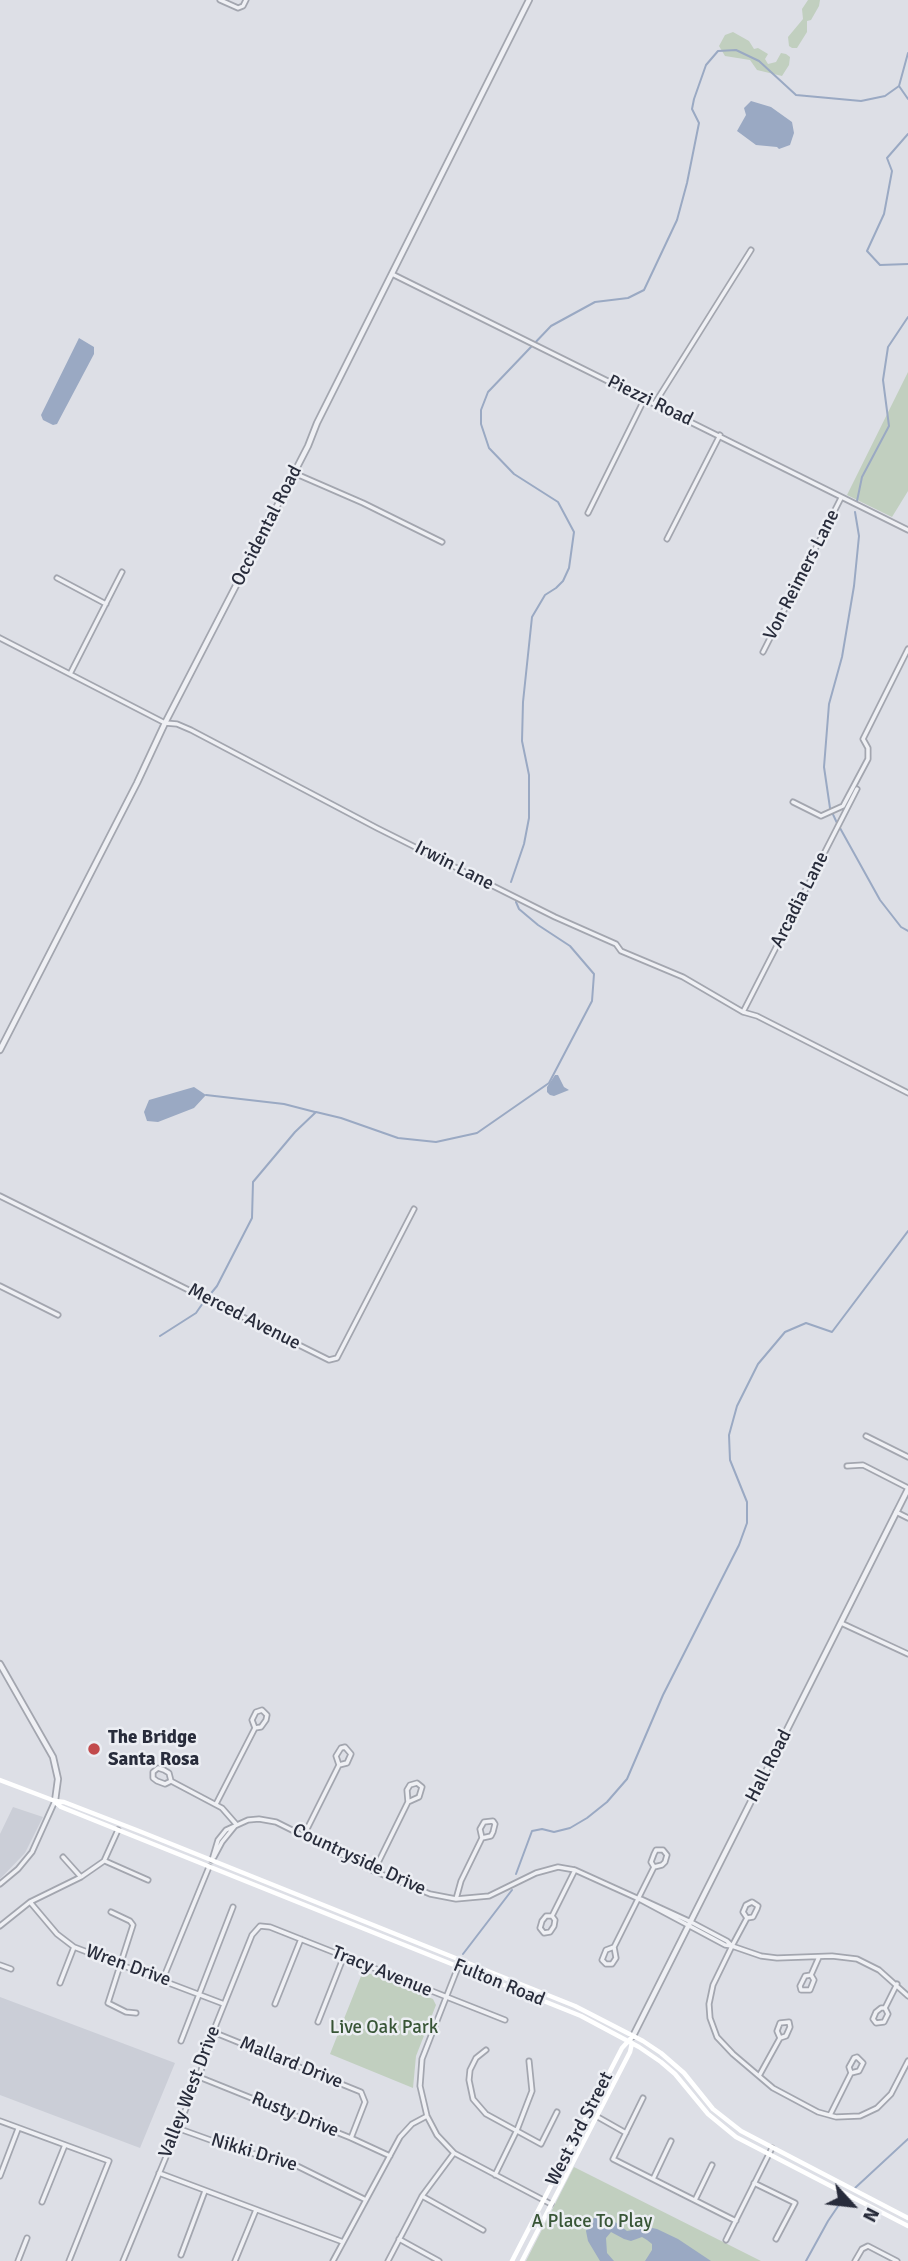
<!DOCTYPE html>
<html>
<head>
<meta charset="utf-8">
<style>
  body { margin:0 }
  #map { position:relative; width:908px; height:2261px; overflow:hidden; background:#dddfe6; font-family:Signika,sans-serif }
  canvas { display:block }
  .north { position:absolute; left:817px; top:2170px; width:70px; height:70px; -webkit-text-stroke:5px #eceef3; paint-order:stroke; rotate:117deg; font-size:19px; font-weight:700; line-height:28px; text-align:center; color:#282c3b }
  .north::after { content:''; display:block; margin:auto; width:24px; height:32px; background:#282c3b; clip-path:polygon(50% 0,100% 100%,50% 72%,0 100%) }
</style>
</head>
<body>
<div id="map">
<canvas width="908" height="2261"></canvas>
<div class="north">N</div>
</div>
<script>
const c = document.querySelector('canvas').getContext('2d');
c.lineJoin = 'round';
function paint(path, color) {
  c.fillStyle = color;
  c.fill(path, 'evenodd');
}
function poly(rows) {
  const path = new Path2D();
  for (const r of rows) {
    path.moveTo(r[0], r[1]);
    for (let i = 2; i < r.length; i += 2) path.lineTo(r[i], r[i + 1]);
  }
  return path;
}
function strokePath(path, color, width, dash) {
  c.strokeStyle = color;
  c.lineWidth = width;
  c.lineCap = dash ? 'butt' : 'round';
  c.setLineDash(dash || []);
  c.stroke(path);
}
function label(font, color, halo, rows, align = 'center') {
  c.font = font + ' Signika,sans-serif';
  c.lineWidth = 5;
  c.setLineDash([]);
  c.textBaseline = 'middle';
  c.strokeStyle = halo;
  c.fillStyle = color;
  for (const [text, x, y, turn = 0] of rows) {
    c.save();
    c.translate(x, y);
    c.rotate((+turn || 0) * Math.PI / 180);
    c.textAlign = isNaN(turn) ? turn : align;
    if (halo) c.strokeText(text, 0, 0);
    c.fillText(text, 0, 0);
    c.restore();
  }
}
paint(poly([
  [13,1807,43,1817,25,1853,0,1879,0,1834],
  [0,1997,175,2063,140,2148,0,2095]
]), '#cbced7');
paint(poly([
  [808,0,820,0,819,6,811,20,807,21,807,32,797,48,792,48,789,46,788,37,803,19,802,9],
  [733,32,749,41,754,49,758,48,768,54,765,59,768,64,776,62,781,53,786,54,790,57,789,65,782,76,757,70,750,60,725,56,719,46,725,35],
  [908,372,908,491,892,517,847,495],
  [363,1971,433,1999,436,2005,416,2056,413,2088,330,2054],
  [574,2167,761,2261,526,2261]
]), '#c1cfbf');
paint(poly([
  [751,101,771,107,792,122,794,133,790,145,779,149,777,147,756,145,737,131,746,115,744,108],
  [79,338,94,347,94,354,57,424,53,425,43,420,41,415],
  [555,1075,558,1075,564,1087,569,1090,554,1096,550,1095,547,1092,547,1087],
  [194,1087,206,1095,194,1108,158,1122,147,1121,144,1112,149,1100],
  [606,2215,627,2231,648,2227,657,2229,678,2239,711,2261,645,2261,652,2250,652,2244,647,2240,642,2237,631,2241,624,2239,611,2232,606,2238,607,2253,614,2261,600,2261,588,2241,586,2231,588,2225,594,2218]
]), '#9aa9c3');
strokePath(poly([
  [908,53,899,86,908,99],
  [908,134,887,158,892,171,884,214,867,251,880,265,908,264],
  [857,501,862,477,889,426,883,380,888,347,908,317],
  [837,823,830,808,824,767,829,704,842,657,854,586,859,536,855,512],
  [840,828,880,900,901,927,908,931],
  [511,882,524,844,529,818,529,775,522,741,523,702,532,617,545,595,556,588,563,581,569,568,574,532,558,502,514,474,489,448,481,424,481,410,488,392,551,326,595,302,628,298,644,290,677,220,687,183,699,123,692,109,694,99,706,65,718,51,736,50,759,61,796,95,861,101,885,96,899,86],
  [206,1095,284,1104,315,1112],
  [208,1297,217,1286,252,1218,253,1182,295,1132,316,1112,341,1118,398,1138,436,1142,477,1133,549,1083,592,1001,594,974,570,946,538,925,519,909,516,902],
  [160,1336,196,1313,205,1300],
  [516,1874,532,1831,542,1829,554,1832,570,1828,587,1818,607,1802,627,1779,663,1695,739,1545,747,1523,747,1502,730,1460,729,1435,737,1406,758,1364,785,1332,806,1323,832,1332,908,1231],
  [463,1954,512,1890],
  [855,2188,908,2139],
  [806,2261,828,2221,845,2196]
]), '#9aa9c3', 2);
const minor = poly([
  [220,0,238,8,243,6,246,0],
  [392,274,908,530],
  [655,403,751,250],
  [294,473,363,503,442,542],
  [588,513,645,398],
  [667,539,720,435],
  [57,578,106,604],
  [0,638,165,723,177,724,191,730,377,828,555,917,616,944,621,951,683,977,743,1012,757,1016,908,1093],
  [763,652,841,498],
  [70,674,122,572],
  [793,802,821,816,843,806,868,759,868,748,863,739,908,649],
  [743,1012,857,789],
  [0,1196,329,1360,337,1358,414,1209],
  [0,1286,58,1315],
  [866,1436,908,1457],
  [847,1466,863,1465,908,1488],
  [896,1512,908,1518],
  [841,1623,908,1654],
  [171,1781,165,1784,157,1781,153,1778,153,1772,158,1768,164,1770,169,1773,171,1781,222,1808,236,1824],
  [216,1804,255,1728,261,1727,266,1720,267,1715,262,1710,256,1712,252,1720,255,1728],
  [304,1835,339,1765,347,1763,351,1754,345,1747,341,1748,336,1756,339,1765],
  [63,1857,80,1876],
  [214,1857,222,1842,235,1826],
  [212,1860,218,1840,226,1830,248,1820,259,1819,276,1822,374,1871,430,1894,456,1899,489,1896,536,1873,558,1867,575,1870,639,1899,725,1945,732,1946],
  [105,1861,148,1880],
  [374,1871,408,1802,419,1797,422,1787,417,1783,410,1785,407,1790,408,1802],
  [0,1884,18,1869,32,1852,55,1801],
  [456,1899,461,1881,482,1838,491,1836,493,1832,495,1824,493,1821,484,1822,480,1829,482,1838],
  [641,1899,691,1922,727,1941,732,1946],
  [30,1902,57,1934,74,1947,224,2004],
  [111,1912,130,1921,133,1925,108,2003,126,2012,136,2013],
  [552,1916,555,1920,554,1926,550,1932,544,1933,540,1928,542,1921,546,1916,552,1916,575,1870],
  [0,1926,30,1902,81,1877,104,1861,118,1830],
  [732,1946,747,1918,753,1917,757,1909,758,1906,752,1902,746,1905,743,1912,747,1918],
  [614,1947,616,1958,612,1964,606,1964,602,1960,606,1950,614,1947,654,1867,662,1865,665,1862,667,1855,663,1850,656,1850,654,1854,651,1862,654,1867],
  [0,1965,11,1969],
  [458,1967,422,2059,420,2086,427,2116,437,2135,454,2153,551,2204],
  [811,1975,814,1980,810,1990,801,1990,800,1986,805,1976,811,1975,819,1957],
  [163,1979,209,1867],
  [60,1983,74,1947],
  [908,1996,879,1970,857,1959,832,1956,777,1958,761,1956,732,1946,713,1985,709,2004,710,2018,717,2037,733,2054,773,2088,818,2112,836,2117,860,2116,877,2108,891,2094,908,2061],
  [275,2004,301,1939],
  [885,2008,888,2014,884,2022,876,2023,873,2019,876,2012,881,2008,885,2008,897,1984],
  [318,2022,344,1956],
  [213,2032,361,2092,365,2102,351,2138],
  [181,2041,233,1907],
  [486,2050,476,2058,470,2070,469,2080,473,2099,486,2114,541,2144,557,2112],
  [759,2076,780,2038,786,2036,790,2027,789,2022,780,2023,777,2031,780,2038],
  [199,2077,351,2138,390,2156],
  [643,2098,613,2159,736,2221],
  [589,2112,626,2133],
  [830,2115,851,2073,859,2071,863,2063,857,2057,854,2058,849,2067,851,2073],
  [0,2121,109,2161,69,2261],
  [177,2128,241,2151,287,2161,366,2200],
  [159,2173,343,2242],
  [495,2175,517,2130,532,2091,529,2061],
  [0,2176,18,2129],
  [653,2179,671,2141],
  [754,2183,795,2203,776,2239],
  [422,2196,483,2230],
  [695,2200,712,2165],
  [42,2202,65,2145],
  [399,2239,439,2261],
  [726,2240,772,2148],
  [181,2255,205,2191],
  [18,2261,27,2238],
  [123,2261,199,2077,213,2032,252,1935,260,1926,270,1927,505,2020],
  [235,2261,256,2210],
  [333,2261,400,2137,412,2124,427,2116],
  [388,2261,422,2196,454,2153],
  [855,2261,862,2249,868,2246,897,2261]
]);
const tertiary = poly([
  [0,1050,137,783,165,723,308,446,317,423,529,0],
  [0,1664,53,1757,58,1779,55,1801],
  [633,2036,908,1489]
]);
strokePath(minor, '#a3a6af', 7);
strokePath(tertiary, '#a3a6af', 8);
strokePath(minor, '#eff0f4', 3.5);
strokePath(tertiary, '#eff0f4', 4.5);
strokePath(poly([
  [0,1780,55,1801,64,1802,139,1831,575,2006,643,2041,661,2053,684,2073,713,2109,741,2131,908,2218],
  [55,1802,61,1807,581,2016,639,2047,661,2062,675,2074,708,2114,736,2137,908,2226],
  [512,2261,622,2048,633,2036],
  [522,2261,630,2052,632,2043]
]), '#fff', 4.5);
for (const [x, y, r, color] of [
  [94,1749,7,"#c24a4c"]
]) {
  const dot = new Path2D();
  dot.arc(x, y, r, 0, 2 * Math.PI);
  c.fillStyle = color;
  c.fill(dot);
  strokePath(dot, '#eceef3', 2.5);
}
label('19px', '#282c3b', '#eceef3', [
  ["Piezzi Road",650,401,26],
  ["Occidental Road",267,526,-63],
  ["Von Reimers Lane",802,575,-63],
  ["Irwin Lane",454,866,27],
  ["Arcadia Lane",800,900,-63],
  ["Merced Avenue",244,1317,27],
  ["Hall Road",769,1766,-63],
  ["Countryside Drive",359,1860,25],
  ["Wren Drive",128,1966,20],
  ["Tracy Avenue",382,1972,22],
  ["Fulton Road",499,1983,22],
  ["Mallard Drive",291,2063,22],
  ["Valley West Drive",190,2092,-69],
  ["Rusty Drive",295,2115,22],
  ["West 3rd Street",580,2129,-63],
  ["Nikki Drive",254,2153,17]
]);
label('bold 19px', '#282c3b', '#eceef3', [
  ["The Bridge",108,1738],
  ["Santa Rosa",108,1760]
], 'left');
label('19px', '#385536', '#eceef3', [
  ["Live Oak Park",384,2028],
  ["A Place To Play",592,2222]
]);
</script>
</body>
</html>
